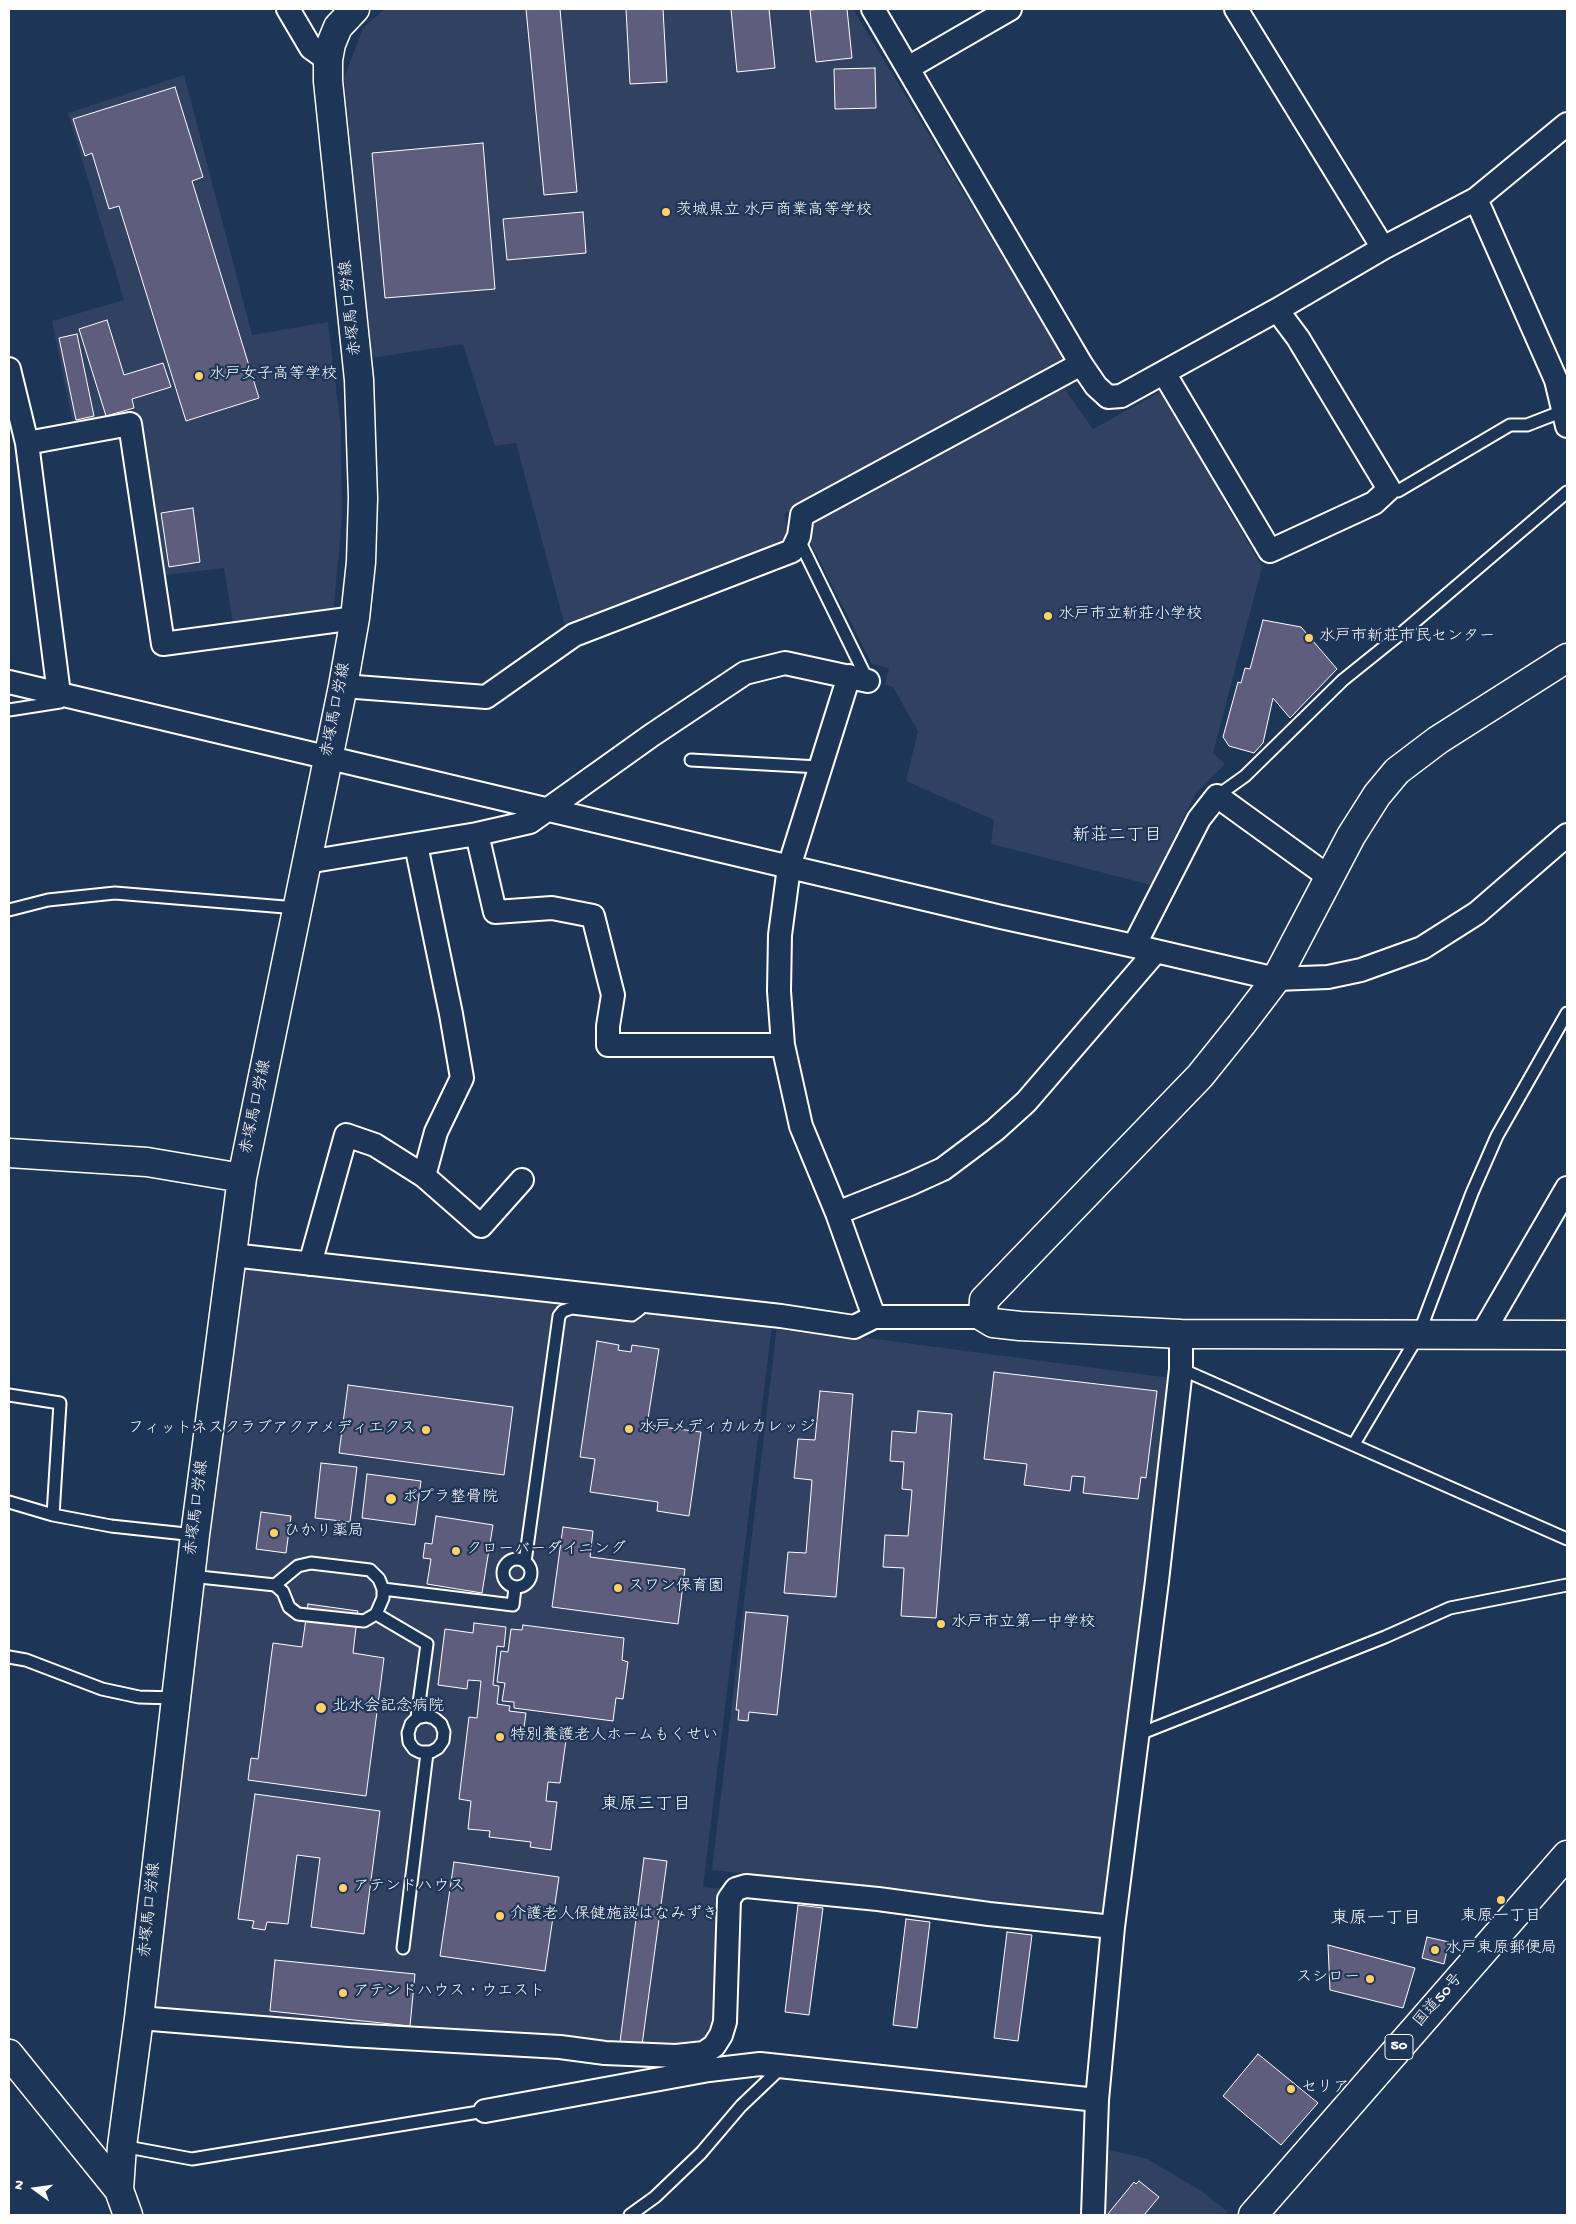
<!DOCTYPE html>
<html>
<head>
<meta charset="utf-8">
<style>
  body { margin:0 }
  #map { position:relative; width:1576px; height:2224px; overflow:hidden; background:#1d3557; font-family:"Gochi Hand",sans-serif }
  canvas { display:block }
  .frame { position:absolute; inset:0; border:10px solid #fff; pointer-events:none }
  .north { position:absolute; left:10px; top:2164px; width:50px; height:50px; -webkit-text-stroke:4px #1d3557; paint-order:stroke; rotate:284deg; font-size:14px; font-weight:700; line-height:20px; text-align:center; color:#fff }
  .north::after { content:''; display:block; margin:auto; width:18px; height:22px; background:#fff; clip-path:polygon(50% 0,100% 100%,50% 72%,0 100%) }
</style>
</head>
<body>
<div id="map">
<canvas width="1576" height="2224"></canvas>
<div class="frame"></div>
<div class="north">N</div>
</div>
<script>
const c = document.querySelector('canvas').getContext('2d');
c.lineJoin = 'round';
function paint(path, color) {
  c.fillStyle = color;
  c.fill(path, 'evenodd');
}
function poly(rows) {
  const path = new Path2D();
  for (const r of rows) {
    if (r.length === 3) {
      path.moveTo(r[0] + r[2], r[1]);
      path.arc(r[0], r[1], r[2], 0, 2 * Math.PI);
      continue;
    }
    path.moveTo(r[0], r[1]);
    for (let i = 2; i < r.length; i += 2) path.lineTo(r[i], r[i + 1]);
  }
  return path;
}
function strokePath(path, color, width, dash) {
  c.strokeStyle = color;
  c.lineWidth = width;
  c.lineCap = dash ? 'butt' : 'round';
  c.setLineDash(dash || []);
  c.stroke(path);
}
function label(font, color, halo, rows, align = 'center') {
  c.font = font + ' "Gochi Hand","Klee One",sans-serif';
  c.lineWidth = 4.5;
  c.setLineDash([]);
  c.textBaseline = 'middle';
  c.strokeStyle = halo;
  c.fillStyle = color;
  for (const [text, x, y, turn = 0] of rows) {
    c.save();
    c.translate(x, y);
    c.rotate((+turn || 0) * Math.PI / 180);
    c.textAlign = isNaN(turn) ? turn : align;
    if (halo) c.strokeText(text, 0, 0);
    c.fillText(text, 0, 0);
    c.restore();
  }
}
paint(poly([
  [385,9,853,9,1067,363,784,514,789,538,783,549,566,630,516,443,495,446,463,344,371,358,344,78,363,28],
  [184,75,252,335,328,322,341,429,342,519,333,615,234,630,224,568,158,576,135,417,74,429,52,321,124,300,68,113],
  [1064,388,1093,429,1162,391,1262,567,1213,753,1225,764,1195,794,1151,885,991,844,994,820,906,781,918,731,893,687,885,684,889,668,872,664,806,534,810,519],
  [243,1266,772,1325,703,1887,721,1889,716,2022,713,2031,700,2046,658,2050,561,2038,150,2009],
  [777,1326,1171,1378,1104,1914,712,1870],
  [1101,2148,1147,2159,1200,2190,1228,2212,1226,2215,1098,2215]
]), '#314162');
const building = poly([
  [526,9,560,9,577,192,544,195,526,9],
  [626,9,663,9,667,82,630,84,626,9],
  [731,9,769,9,775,68,737,72,731,9],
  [823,9,847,9,852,58,816,62,810,10,823,9],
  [875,68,876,108,835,109,834,69,875,68],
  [175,87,203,177,192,181,259,398,186,421,119,206,109,209,92,153,85,156,73,119,175,87],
  [483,143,495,289,385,298,372,153,483,143],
  [583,212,586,253,507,260,503,219,583,212],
  [107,320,124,375,163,363,171,387,132,399,134,408,106,416,79,329,107,320],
  [77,334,94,416,76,420,59,338,77,334],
  [193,508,200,562,169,567,161,513,193,508],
  [1263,620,1301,627,1337,669,1290,718,1273,698,1263,743,1254,753,1229,746,1223,737,1238,682,1241,683,1245,668,1250,669,1263,620],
  [597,1341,619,1345,618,1350,631,1352,632,1345,659,1349,647,1425,701,1432,689,1516,657,1511,658,1502,590,1492,595,1459,580,1457,597,1341],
  [994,1372,1157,1391,1146,1478,1141,1477,1138,1499,1083,1493,1085,1477,1072,1476,1070,1491,1024,1485,1027,1464,984,1459,994,1372],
  [348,1385,513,1407,504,1475,339,1453,348,1385],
  [820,1391,853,1394,836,1597,784,1593,788,1552,806,1553,812,1480,794,1478,798,1439,815,1440,820,1391],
  [918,1411,952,1414,936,1618,901,1616,904,1568,883,1567,885,1535,908,1536,912,1490,902,1489,904,1462,890,1461,892,1431,916,1433,918,1411],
  [321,1463,357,1467,350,1522,315,1518,321,1463],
  [367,1474,421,1481,415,1525,362,1518,367,1474],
  [261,1512,291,1516,286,1553,256,1549,261,1512],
  [436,1516,493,1525,482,1593,427,1584,431,1559,423,1558,425,1543,432,1544,436,1516],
  [563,1527,593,1531,590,1557,685,1569,678,1624,552,1607,563,1527],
  [308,1604,358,1611,353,1653,384,1658,366,1796,248,1780,251,1758,258,1759,273,1643,302,1647,308,1604],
  [746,1612,788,1616,777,1715,749,1712,748,1721,738,1720,739,1710,736,1710,746,1612],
  [474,1623,506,1627,504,1647,497,1646,493,1685,499,1686,497,1704,510,1706,509,1711,526,1713,523,1735,544,1738,545,1730,567,1733,560,1783,548,1782,546,1801,557,1802,551,1850,530,1847,531,1842,489,1837,490,1831,468,1829,471,1801,459,1799,469,1717,477,1718,481,1681,468,1680,467,1689,438,1685,445,1629,473,1633,474,1623],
  [523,1625,624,1638,622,1660,628,1662,623,1699,616,1698,613,1721,514,1708,514,1702,502,1701,505,1683,497,1682,501,1651,508,1652,511,1629,522,1630,523,1625],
  [255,1794,380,1811,364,1934,311,1927,320,1858,297,1855,288,1924,267,1922,265,1930,252,1928,254,1921,238,1919,255,1794],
  [644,1858,667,1861,642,2045,620,2042,644,1858],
  [454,1862,559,1877,545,1971,440,1956,454,1862],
  [798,1905,823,1908,809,2015,785,2012,798,1905],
  [906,1919,930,1922,917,2028,893,2025,906,1919],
  [1007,1932,1032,1935,1018,2041,994,2038,1007,1932],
  [1427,1937,1449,1942,1444,1964,1422,1958,1427,1937],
  [1328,1945,1415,1968,1403,2008,1330,1990,1328,1945],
  [275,1960,415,1974,410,2026,270,2011,275,1960],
  [1258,2054,1318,2103,1281,2145,1223,2096,1258,2054],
  [1139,2181,1159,2197,1144,2215,1107,2215,1134,2182,1136,2184,1139,2181]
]);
paint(building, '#5f5d7d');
strokePath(building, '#fff', 1);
const lane = poly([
  [1389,489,1398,491,1510,425,1527,425,1563,411],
  [798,538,868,681],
  [9,710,60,702,59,698],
  [691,760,819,767],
  [1217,796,1245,776,1343,680,1404,631,1567,492],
  [9,910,48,900,115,893,297,908],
  [1181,1369,1567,1539],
  [9,1395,60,1403,53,1515],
  [1354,1444,1418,1336,1472,1193,1497,1136,1567,1013],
  [9,1502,53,1515,111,1526,195,1535],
  [517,1573,14],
  [525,1562,559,1316,563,1311,572,1308,632,1315,640,1309,642,1300],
  [190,1576,275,1585,283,1592,289,1607,298,1614,364,1621,376,1614,383,1598,383,1589,379,1579,370,1570,311,1563,298,1566,275,1585],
  [383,1589,513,1605,515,1588],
  [376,1614,427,1644,417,1718,411,1724,408,1733,409,1742,414,1749,420,1752,431,1752,438,1748,443,1741,444,1732,441,1724,434,1718,426,1716,417,1718],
  [9,1657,26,1660,102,1689,139,1697,175,1698],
  [1137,1735,1385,1637,1450,1608,1567,1585],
  [403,1948,427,1753],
  [122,2146,192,2159,485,2111],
  [630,2215,655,2197,701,2153,741,2106,783,2066]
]);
const street = poly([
  [288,9,311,48,328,60],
  [873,9,1081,364,1096,386,1108,397,1121,396,1277,310,1383,248,1476,199,1567,124],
  [1236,9,1383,248],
  [908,68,1010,9],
  [1476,199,1556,380,1567,426],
  [9,369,27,443,59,694],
  [1164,373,1270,551,1374,503,1389,489,1298,338,1277,310],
  [27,443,130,424,163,644,355,618],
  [849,676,789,867,780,935,779,991,783,1045,801,1126,837,1213,874,1317],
  [9,682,1001,917,1134,946,1276,979,1328,977,1361,970,1422,948,1477,913,1567,835],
  [343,686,486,697,574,635,792,551,799,536,802,515,1081,364],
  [477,834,495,912,552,908,593,916,613,995,608,1026,608,1045,783,1045],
  [416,845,451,1014,462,1078,436,1132,424,1176],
  [307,862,477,834,530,822,652,735,745,673,785,663,868,681],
  [1134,946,1199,819,1217,796,1329,877],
  [837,1213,910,1184,943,1169,995,1130,1026,1102,1156,951],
  [232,1255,781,1316,854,1327,874,1317,983,1317],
  [310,1264,346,1135,375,1145,424,1176,481,1226,522,1180],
  [1481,1336,1567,1188],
  [139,2018,349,2035,560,2047,605,2053,676,2056,704,2053,714,2046,721,2035,725,2022,729,1899,736,1889,746,1886,878,1899,989,1914,1113,1927],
  [485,2111,709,2070,760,2064,1097,2100],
  [1093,2215,1097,2100,1113,1927,1157,1581,1181,1369,1181,1334]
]);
const secondary = poly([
  [1567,658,1438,740,1397,771,1377,795,1351,836,1276,979,1241,1025,1200,1076,984,1300,983,1317,993,1323,1020,1326,1181,1334,1567,1335],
  [9,1153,147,1162,242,1178],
  [9,2054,119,2190],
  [128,2215,119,2190,122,2146,139,2018,195,1535,242,1178,343,686,355,618,361,562,363,498,359,380,328,81,328,60,331,44,338,27,355,9]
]);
const highway = poly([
  [1253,2215,1567,1855]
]);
strokePath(lane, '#fff', 15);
strokePath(street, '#fff', 26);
strokePath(secondary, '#fff', 31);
strokePath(highway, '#fff', 31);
strokePath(lane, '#1d3557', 11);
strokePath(street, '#1d3557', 22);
strokePath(secondary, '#1d3557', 28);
strokePath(highway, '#1d3557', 28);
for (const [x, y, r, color] of [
  [666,212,5,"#ffd166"],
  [199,376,5,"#ffd166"],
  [1048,616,5,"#ffd166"],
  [1309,638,5,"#ffd166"],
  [629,1429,5,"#ffd166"],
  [426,1430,5,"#ffd166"],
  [391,1499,6,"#ffd166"],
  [274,1533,5,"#ffd166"],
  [456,1551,5,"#ffd166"],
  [618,1588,5,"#ffd166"],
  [941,1624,5,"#ffd166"],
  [321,1708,6,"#ffd166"],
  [500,1737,5,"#ffd166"],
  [343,1888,5,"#ffd166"],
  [1501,1900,5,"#ffd166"],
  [500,1916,5,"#ffd166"],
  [1435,1950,5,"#ffd166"],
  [1370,1979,5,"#ffd166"],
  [343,1993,5,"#ffd166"],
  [1291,2089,5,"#ffd166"]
]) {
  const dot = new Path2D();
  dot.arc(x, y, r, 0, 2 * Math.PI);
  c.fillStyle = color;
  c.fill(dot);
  strokePath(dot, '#1d3557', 2);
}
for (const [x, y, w] of [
  [1399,2047,28]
]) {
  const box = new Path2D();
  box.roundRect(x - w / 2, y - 12.5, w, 25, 4);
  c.fillStyle = '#1d3557';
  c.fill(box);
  strokePath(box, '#fff', 1);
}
label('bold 15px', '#fff', null, [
  ["50",1399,2047]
]);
label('16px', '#fff', '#1d3557', [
  ["茨城県立 水戸商業高等学校",676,212],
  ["水戸女子高等学校",209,376],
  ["水戸市立新荘小学校",1058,616],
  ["水戸市新荘市民センター",1319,638],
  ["水戸メディカルカレッジ",639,1429],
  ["フィットネスクラブアクアメディエクス",416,1430,"right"],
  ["ポプラ整骨院",402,1499],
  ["ひかり薬局",284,1533],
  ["クローバーダイニング",466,1551],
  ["スワン保育園",628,1588],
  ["水戸市立第一中学校",951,1624],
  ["北水会記念病院",332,1708],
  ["特別養護老人ホームもくせい",510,1737],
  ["アテンドハウス",353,1888],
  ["介護老人保健施設はなみずき",510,1916],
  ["東原一丁目",1501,1918,"center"],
  ["水戸東原郵便局",1445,1950],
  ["スシロー",1360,1979,"right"],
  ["アテンドハウス・ウエスト",353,1993],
  ["セリア",1301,2089]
], 'left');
label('16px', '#fff', '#1d3557', [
  ["赤塚馬口労線",352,308,-96],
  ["赤塚馬口労線",337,710,-79],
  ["赤塚馬口労線",257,1107,-78],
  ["赤塚馬口労線",198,1508,-83],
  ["赤塚馬口労線",151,1910,-84],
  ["国道50号",1439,2001,-49]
]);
label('18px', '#fff', '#1d3557', [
  ["新荘二丁目",1117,837],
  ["東原三丁目",646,1806],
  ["東原一丁目",1376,1920]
]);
</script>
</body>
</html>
